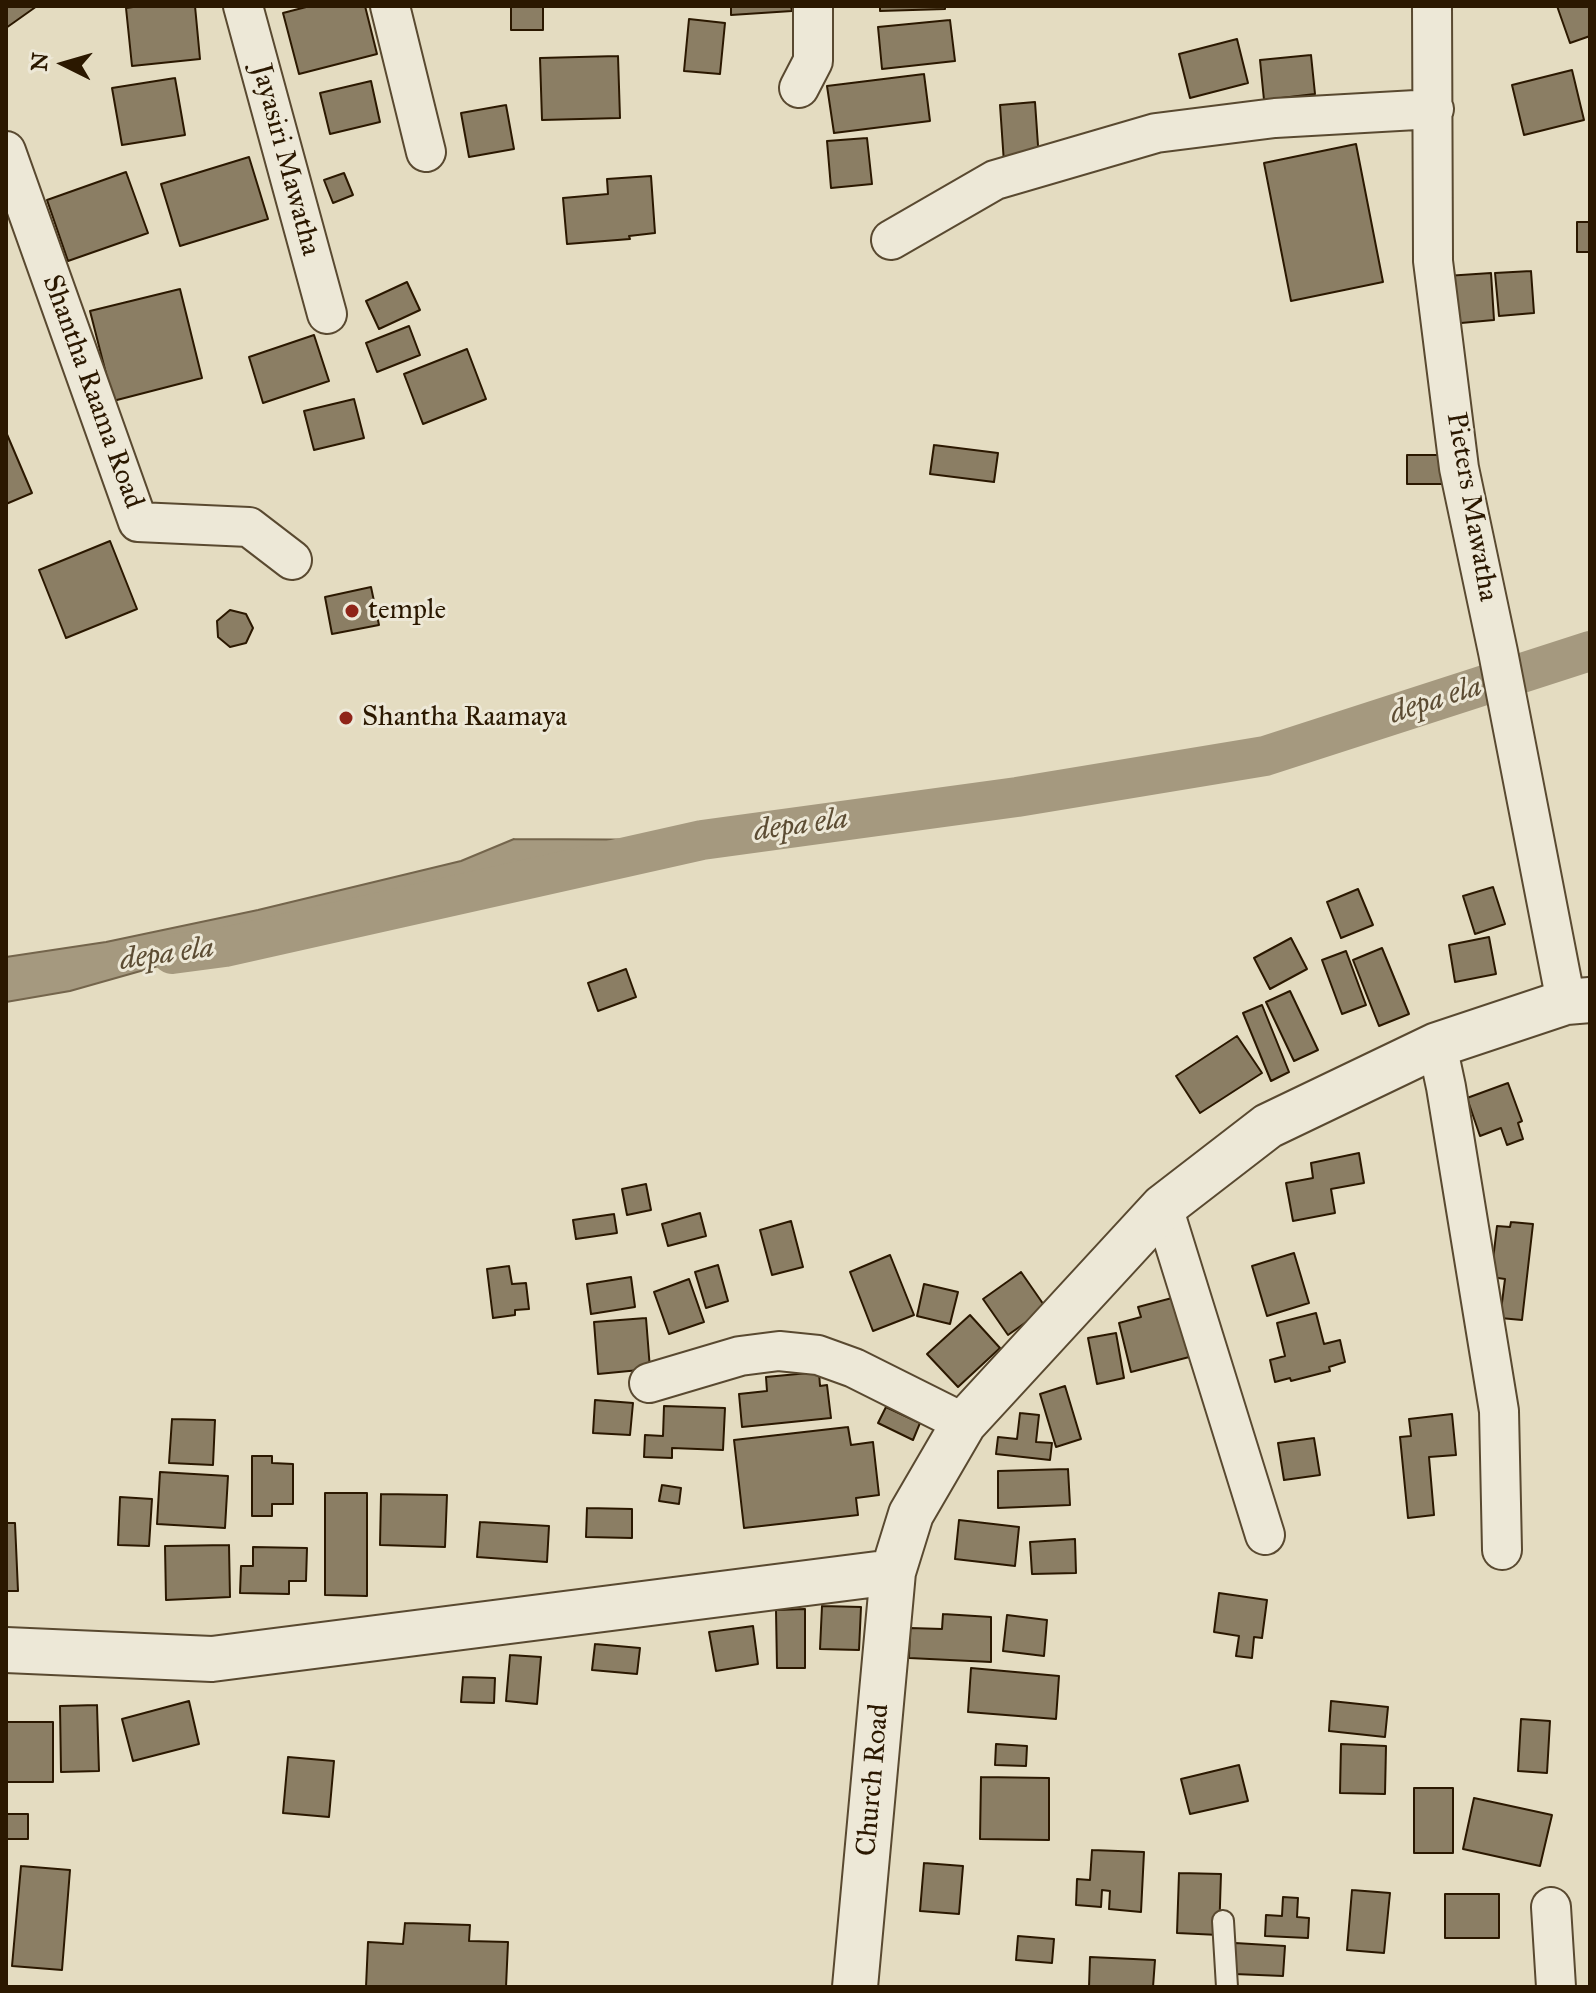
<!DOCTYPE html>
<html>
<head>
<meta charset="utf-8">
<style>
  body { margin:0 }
  #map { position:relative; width:1596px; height:1993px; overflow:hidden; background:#e4dcc1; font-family:"IM FELL Great Primer",serif }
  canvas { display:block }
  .frame { position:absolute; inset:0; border:8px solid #2b1800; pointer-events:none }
  .north { position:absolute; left:24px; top:24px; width:80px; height:80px; -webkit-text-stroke:6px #ede8d7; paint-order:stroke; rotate:275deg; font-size:22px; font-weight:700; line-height:32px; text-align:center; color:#2b1800 }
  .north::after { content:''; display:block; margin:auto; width:28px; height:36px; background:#2b1800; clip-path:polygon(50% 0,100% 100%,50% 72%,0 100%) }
</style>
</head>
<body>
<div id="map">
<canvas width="1596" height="1993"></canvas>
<div class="frame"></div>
<div class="north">N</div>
</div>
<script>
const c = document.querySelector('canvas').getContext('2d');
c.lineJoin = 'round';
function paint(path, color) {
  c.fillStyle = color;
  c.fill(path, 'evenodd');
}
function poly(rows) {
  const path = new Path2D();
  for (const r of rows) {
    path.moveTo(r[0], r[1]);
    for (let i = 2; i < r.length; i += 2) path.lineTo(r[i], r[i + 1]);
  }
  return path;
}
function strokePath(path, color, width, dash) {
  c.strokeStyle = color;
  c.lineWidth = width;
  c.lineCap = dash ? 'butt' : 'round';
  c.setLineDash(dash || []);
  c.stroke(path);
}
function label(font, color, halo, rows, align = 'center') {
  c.font = font + ' "IM FELL Great Primer",serif';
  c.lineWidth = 6;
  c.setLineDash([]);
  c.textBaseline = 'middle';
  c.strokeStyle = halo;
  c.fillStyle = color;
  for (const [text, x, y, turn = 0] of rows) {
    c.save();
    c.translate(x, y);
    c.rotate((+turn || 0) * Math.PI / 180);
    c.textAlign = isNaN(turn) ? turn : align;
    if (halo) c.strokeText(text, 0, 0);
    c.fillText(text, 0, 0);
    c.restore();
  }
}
const water = poly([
  [514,839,702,840,580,865,515,871,403,904,282,931,70,991,6,1002,6,957,106,942,258,910,461,861,514,839]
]);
paint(water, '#a5997f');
strokePath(water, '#74654c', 2);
strokePath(poly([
  [172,954,225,947,702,840,1017,797,1265,756,1590,651]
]), '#a5997f', 40);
const building = poly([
  [6,6,37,6,6,28,6,6],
  [140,6,195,6,200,59,132,66,126,8,140,6],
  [310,6,365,6,377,54,299,74,283,13,310,6],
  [511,6,543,6,543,30,511,30,511,6],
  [731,6,791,6,792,11,731,15,731,6],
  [880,6,945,6,945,9,880,11,880,6],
  [1557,6,1590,6,1590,36,1570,43,1557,6],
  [689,19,725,23,720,74,684,71,689,19],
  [950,20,955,61,882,69,878,27,950,20],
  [1237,39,1248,83,1190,98,1179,54,1237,39],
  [1311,55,1315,94,1264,100,1260,60,1311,55],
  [618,56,620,118,542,120,540,58,618,56],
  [1572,70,1584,120,1524,135,1512,85,1572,70],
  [924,74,930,121,834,133,827,86,924,74],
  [175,78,185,135,122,145,112,88,175,78],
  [371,81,380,122,330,134,320,93,371,81],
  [1035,102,1039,160,1004,163,1000,105,1035,102],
  [506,105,514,149,469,157,461,113,506,105],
  [867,138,872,184,831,188,827,141,867,138],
  [1356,144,1383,282,1291,301,1264,163,1356,144],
  [249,157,268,219,180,246,161,184,249,157],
  [126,172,148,233,68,261,47,200,126,172],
  [344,173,353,195,333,203,324,180,344,173],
  [651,176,655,233,629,236,630,239,567,244,563,198,608,194,607,179,651,176],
  [1577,222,1590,222,1590,252,1577,252,1577,222],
  [1531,271,1534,313,1499,316,1495,273,1531,271],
  [1491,273,1494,320,1450,324,1446,276,1491,273],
  [407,282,420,310,379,329,366,301,407,282],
  [180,289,202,378,113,401,90,311,180,289],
  [409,326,420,355,377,372,366,343,409,326],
  [314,335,329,381,263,403,249,357,314,335],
  [467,349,486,399,423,424,404,374,467,349],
  [354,399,364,438,314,450,304,411,354,399],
  [6,432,32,493,6,504,6,432],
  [934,445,998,453,994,482,930,474,934,445],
  [1407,455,1442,455,1442,484,1407,484,1407,455],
  [110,541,137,609,66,638,39,570,110,541],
  [371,587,379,625,332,634,325,597,371,587],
  [230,610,246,614,253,628,246,643,230,647,218,637,217,621,230,610],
  [1493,887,1505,924,1475,934,1463,896,1493,887],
  [1358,889,1373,925,1341,938,1327,902,1358,889],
  [1489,937,1496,974,1455,982,1449,945,1489,937],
  [1291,938,1307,969,1270,989,1254,958,1291,938],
  [1382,948,1409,1014,1379,1026,1353,960,1382,948],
  [1346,951,1366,1005,1342,1014,1322,960,1346,951],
  [626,969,636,997,598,1011,588,983,626,969],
  [1290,991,1318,1050,1294,1061,1266,1002,1290,991],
  [1262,1005,1289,1072,1271,1081,1243,1013,1262,1005],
  [1237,1036,1262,1073,1200,1113,1176,1076,1237,1036],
  [1508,1083,1522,1121,1518,1123,1523,1139,1507,1145,1501,1128,1480,1136,1467,1098,1508,1083],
  [1359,1153,1364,1183,1331,1189,1335,1213,1293,1221,1286,1183,1313,1178,1311,1163,1359,1153],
  [646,1184,651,1210,627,1215,622,1189,646,1184],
  [700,1213,706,1236,668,1246,662,1224,700,1213],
  [614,1214,617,1233,576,1239,573,1220,614,1214],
  [791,1221,803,1267,772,1275,760,1230,791,1221],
  [1511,1222,1533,1224,1522,1320,1500,1318,1505,1279,1491,1277,1497,1226,1510,1227,1511,1222],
  [1294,1253,1309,1303,1267,1316,1252,1266,1294,1253],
  [890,1255,914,1315,873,1331,850,1272,890,1255],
  [718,1265,728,1301,706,1308,695,1272,718,1265],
  [509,1266,512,1284,526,1283,529,1309,515,1310,515,1315,493,1318,487,1269,509,1266],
  [1021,1272,1046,1308,1008,1335,983,1299,1021,1272],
  [631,1277,635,1307,591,1314,587,1284,631,1277],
  [689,1279,704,1322,669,1334,654,1292,689,1279],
  [924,1284,958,1292,950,1324,917,1316,924,1284],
  [1172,1298,1201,1354,1131,1372,1119,1323,1141,1317,1138,1307,1172,1298],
  [1316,1313,1324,1344,1340,1340,1345,1362,1329,1367,1330,1371,1291,1381,1290,1378,1275,1382,1270,1360,1285,1356,1277,1323,1316,1313],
  [970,1315,1000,1348,958,1387,927,1354,970,1315],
  [646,1318,650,1369,598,1374,594,1322,646,1318],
  [1116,1333,1124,1378,1097,1384,1088,1338,1116,1333],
  [819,1372,820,1386,827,1385,831,1418,742,1427,739,1394,767,1391,766,1377,819,1372],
  [1065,1386,1081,1439,1056,1447,1040,1394,1065,1386],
  [595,1400,633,1403,630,1435,593,1433,595,1400],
  [664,1406,725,1408,723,1450,672,1448,672,1458,644,1457,645,1435,663,1436,664,1406],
  [886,1407,920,1423,913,1440,878,1423,886,1407],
  [1020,1413,1039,1415,1036,1442,1052,1443,1050,1460,996,1454,998,1437,1017,1439,1020,1413],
  [1452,1414,1456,1455,1429,1457,1434,1515,1408,1518,1400,1437,1411,1436,1409,1419,1452,1414],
  [172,1419,215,1420,213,1465,169,1463,172,1419],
  [848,1427,851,1445,873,1442,879,1495,856,1498,858,1515,744,1528,734,1440,848,1427],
  [1314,1438,1320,1475,1284,1480,1278,1443,1314,1438],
  [252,1456,272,1456,272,1463,293,1464,293,1504,272,1504,272,1516,252,1516,252,1456],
  [1068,1469,1070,1505,998,1508,998,1471,1068,1469],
  [160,1472,228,1476,225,1528,157,1524,160,1472],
  [662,1485,681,1488,679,1504,659,1501,662,1485],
  [325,1493,367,1493,367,1596,325,1595,325,1493],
  [381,1494,447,1495,445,1547,380,1545,381,1494],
  [120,1497,152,1499,149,1546,118,1545,120,1497],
  [587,1508,632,1509,632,1538,586,1537,587,1508],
  [959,1520,1019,1527,1015,1566,955,1559,959,1520],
  [480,1522,549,1526,547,1562,477,1557,480,1522],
  [6,1523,15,1523,18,1591,6,1591,6,1523],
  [1075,1539,1076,1573,1032,1574,1030,1542,1075,1539],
  [229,1545,230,1597,166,1600,165,1546,229,1545],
  [253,1547,307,1548,306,1581,289,1581,289,1594,240,1593,241,1566,253,1566,253,1547],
  [1219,1593,1267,1600,1262,1638,1254,1637,1252,1658,1236,1656,1239,1636,1214,1632,1219,1593],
  [822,1606,861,1607,859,1650,820,1649,822,1606],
  [805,1609,805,1668,777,1668,776,1610,805,1609],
  [943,1614,991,1617,991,1662,909,1658,910,1628,942,1629,943,1614],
  [1007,1615,1047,1620,1044,1656,1003,1651,1007,1615],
  [753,1626,758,1664,716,1671,709,1632,753,1626],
  [595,1644,640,1648,637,1674,592,1670,595,1644],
  [510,1655,541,1657,537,1704,506,1701,510,1655],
  [971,1668,1059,1676,1056,1719,968,1712,971,1668],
  [463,1677,495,1678,494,1703,461,1702,463,1677],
  [189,1701,199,1744,133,1761,122,1719,189,1701],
  [1331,1701,1388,1707,1385,1737,1329,1731,1331,1701],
  [97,1705,99,1771,61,1772,60,1706,97,1705],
  [1521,1719,1550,1721,1547,1773,1518,1771,1521,1719],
  [6,1722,53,1722,53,1782,6,1782,6,1722],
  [996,1744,1027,1746,1026,1766,995,1765,996,1744],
  [1341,1744,1386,1746,1385,1794,1340,1793,1341,1744],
  [288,1757,334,1761,329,1817,283,1813,288,1757],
  [1239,1765,1248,1801,1190,1814,1181,1779,1239,1765],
  [981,1777,1049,1778,1049,1840,980,1839,981,1777],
  [1414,1788,1453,1788,1453,1853,1414,1853,1414,1788],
  [1474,1798,1552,1815,1540,1866,1463,1849,1474,1798],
  [6,1814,28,1814,28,1839,6,1839,6,1814],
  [1092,1850,1144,1852,1141,1912,1109,1909,1110,1891,1102,1890,1101,1907,1076,1905,1077,1879,1090,1880,1092,1850],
  [924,1863,963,1866,959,1914,920,1911,924,1863],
  [21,1866,70,1870,62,1970,12,1966,21,1866],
  [1179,1873,1221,1874,1219,1935,1177,1933,1179,1873],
  [1352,1890,1390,1893,1384,1953,1347,1950,1352,1890],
  [1445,1894,1499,1894,1499,1938,1445,1938,1445,1894],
  [1283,1897,1298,1898,1297,1917,1309,1918,1308,1938,1265,1936,1266,1915,1282,1916,1283,1897],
  [405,1923,470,1925,469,1941,508,1942,506,1987,366,1987,368,1942,403,1944,405,1923],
  [1018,1936,1054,1939,1052,1963,1016,1960,1018,1936],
  [1235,1943,1285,1946,1283,1976,1234,1974,1235,1943],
  [1090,1957,1155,1960,1153,1987,1089,1987,1090,1957]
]);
paint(building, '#8b7e64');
strokePath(building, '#2b1800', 2);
const service = poly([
  [1223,1921,1227,1987]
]);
const minor = poly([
  [243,6,327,314],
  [390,6,426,152],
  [1432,6,1433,261,1459,468,1498,652,1566,1002],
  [799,88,813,61,813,6],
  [6,151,138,522,249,527,292,560],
  [891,240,995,180,1156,133,1275,118,1434,109],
  [1437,1045,1446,1087,1499,1411,1502,1550],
  [1163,1207,1265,1535],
  [649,1383,740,1356,779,1351,818,1355,854,1368,964,1423],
  [1551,1907,1556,1987]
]);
const tertiary = poly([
  [6,1650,212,1659,893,1572],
  [855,1987,893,1572,911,1514,964,1423,1163,1207,1268,1126,1437,1045,1566,1002,1590,1000]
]);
strokePath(service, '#594930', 24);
strokePath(minor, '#594930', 42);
strokePath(tertiary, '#594930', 48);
strokePath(service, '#ede8d7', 20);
strokePath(minor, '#ede8d7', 38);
strokePath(tertiary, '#ede8d7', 44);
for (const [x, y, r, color] of [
  [352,611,8,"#8f2418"],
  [346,718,8,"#8f2418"]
]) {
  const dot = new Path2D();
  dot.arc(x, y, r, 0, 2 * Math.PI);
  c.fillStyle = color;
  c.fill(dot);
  strokePath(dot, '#ede8d7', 3);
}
label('28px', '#2b1800', '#ede8d7', [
  ["Jayasiri Mawatha",285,160,75],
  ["Shantha Raama Road",92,392,70],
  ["Pieters Mawatha",1471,507,80],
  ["Church Road",874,1780,-85]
]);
label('28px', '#2b1800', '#ede8d7', [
  ["temple",368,611],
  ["Shantha Raamaya",362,718]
], 'left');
label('italic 30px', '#5c4c33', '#ede8d7', [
  ["depa ela",1436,701,-18],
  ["depa ela",801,826,-8],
  ["depa ela",167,955,-8]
]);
</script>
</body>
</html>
